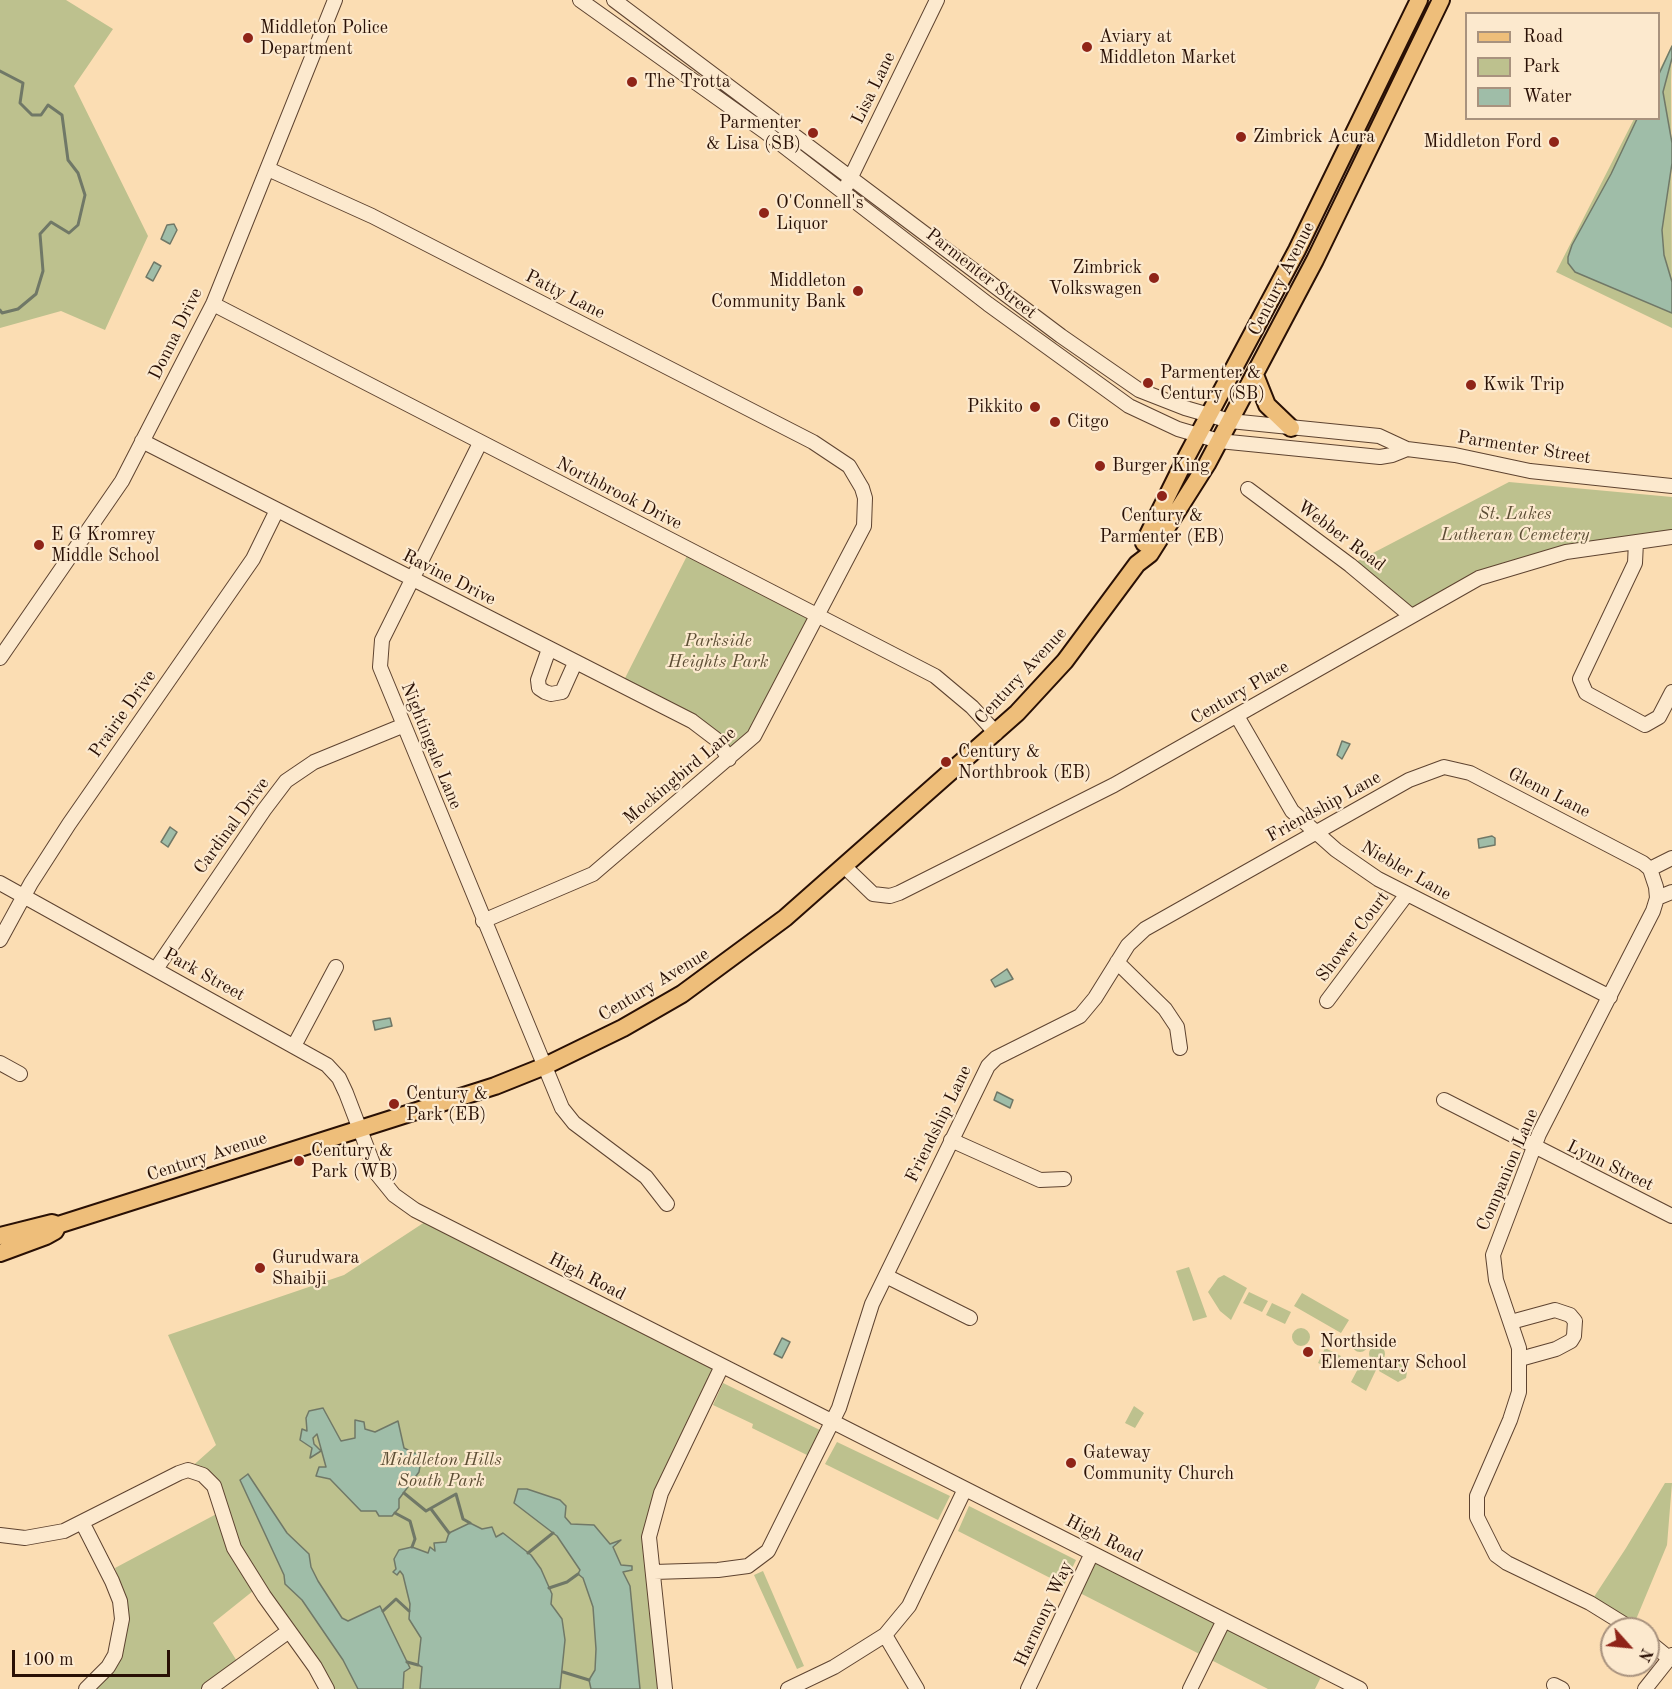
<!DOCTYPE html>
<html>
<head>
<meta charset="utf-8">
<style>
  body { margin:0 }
  #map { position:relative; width:1672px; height:1689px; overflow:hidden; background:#fbddb3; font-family:"Old Standard TT",serif }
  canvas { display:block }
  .legend { position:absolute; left:1465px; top:12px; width:195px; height:108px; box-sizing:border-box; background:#fce9ce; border:2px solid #a8927e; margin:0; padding:8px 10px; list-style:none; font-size:18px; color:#291005 }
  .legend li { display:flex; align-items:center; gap:12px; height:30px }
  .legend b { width:30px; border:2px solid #a8927e }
  .north { position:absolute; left:1600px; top:1617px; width:60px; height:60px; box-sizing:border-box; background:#fce9ce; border:2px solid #a8927e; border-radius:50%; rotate:117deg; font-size:16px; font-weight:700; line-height:24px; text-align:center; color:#291005 }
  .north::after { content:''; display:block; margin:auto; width:21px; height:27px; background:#8f2418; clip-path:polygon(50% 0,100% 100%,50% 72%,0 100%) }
  .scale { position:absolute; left:12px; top:1650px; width:158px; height:27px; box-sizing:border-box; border:3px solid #291005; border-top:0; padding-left:8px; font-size:18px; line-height:21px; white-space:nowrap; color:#291005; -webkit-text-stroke:4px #fce9ce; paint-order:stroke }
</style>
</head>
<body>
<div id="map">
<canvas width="1672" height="1689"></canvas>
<ul class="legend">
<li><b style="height:8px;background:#eebe7a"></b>Road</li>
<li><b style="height:16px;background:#bdc18e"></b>Park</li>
<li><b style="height:16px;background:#9fbda8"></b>Water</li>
</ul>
<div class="north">N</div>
<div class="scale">100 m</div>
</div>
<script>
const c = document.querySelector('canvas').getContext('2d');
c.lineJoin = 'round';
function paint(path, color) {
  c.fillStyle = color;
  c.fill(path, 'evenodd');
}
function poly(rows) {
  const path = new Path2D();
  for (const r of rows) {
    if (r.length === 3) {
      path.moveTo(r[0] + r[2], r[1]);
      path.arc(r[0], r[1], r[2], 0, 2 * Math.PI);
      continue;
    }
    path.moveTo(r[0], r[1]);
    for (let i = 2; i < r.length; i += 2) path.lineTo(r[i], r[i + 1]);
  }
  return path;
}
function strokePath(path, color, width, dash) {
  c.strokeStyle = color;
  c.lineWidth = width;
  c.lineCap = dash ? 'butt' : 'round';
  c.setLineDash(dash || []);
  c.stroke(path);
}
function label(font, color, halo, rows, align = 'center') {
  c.font = font + ' "Old Standard TT",serif';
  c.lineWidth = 4.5;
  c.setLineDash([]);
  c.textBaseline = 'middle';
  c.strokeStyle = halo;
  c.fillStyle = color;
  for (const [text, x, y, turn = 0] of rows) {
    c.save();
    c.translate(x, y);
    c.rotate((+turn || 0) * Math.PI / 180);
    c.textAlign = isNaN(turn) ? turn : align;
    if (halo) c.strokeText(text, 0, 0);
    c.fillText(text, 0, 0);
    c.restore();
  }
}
paint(poly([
  [0,0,66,0,113,29,74,86,148,236,105,330,61,311,0,328],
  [1672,45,1671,81,1672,328,1556,272,1634,119,1658,118,1659,71],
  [1509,482,1672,497,1672,537,1521,565,1410,615,1350,565],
  [690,550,817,615,771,706,729,759,717,740,621,686],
  [431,1218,722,1366,649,1537,665,1689,327,1689,258,1587,213,1623,240,1666,209,1689,90,1689,122,1648,126,1635,127,1604,115,1568,222,1511,214,1486,188,1470,216,1445,168,1335,344,1275],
  [1189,1267,1207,1317,1193,1321,1176,1271],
  [1224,1275,1247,1288,1231,1320,1220,1311,1208,1292,1218,1278],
  [1249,1292,1268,1301,1262,1312,1243,1303],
  [1302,1293,1349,1320,1341,1333,1294,1306],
  [1272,1303,1291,1312,1285,1324,1266,1315],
  [1301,1337,9],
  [1360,1344,8],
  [1377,1354,8],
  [1325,1348,1341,1356,1334,1370,1318,1363],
  [1386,1357,1402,1365,1407,1372,1406,1378,1398,1382,1379,1371],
  [1361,1363,1376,1370,1366,1391,1351,1382],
  [723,1383,822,1431,809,1456,752,1428,753,1424,713,1405],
  [1134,1406,1144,1413,1135,1428,1125,1423],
  [837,1442,950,1496,938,1520,825,1464],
  [1665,1483,1672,1483,1667,1545,1632,1629,1590,1603,1626,1548],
  [969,1506,1076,1560,1064,1585,958,1531],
  [1092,1553,1324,1671,1315,1689,1268,1689,1076,1591],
  [763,1571,804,1666,797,1669,754,1575]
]), '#bdc18e');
const water = poly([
  [1672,46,1672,58,1663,92,1672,143,1672,163,1662,230,1664,255,1672,282,1672,313,1575,272,1568,263,1568,257,1572,245,1611,174,1637,119,1658,118,1659,74,1672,46],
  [174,224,177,230,170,244,161,239,167,225,174,224],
  [154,262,161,266,153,281,146,277,154,262],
  [1342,741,1350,744,1342,759,1337,755,1342,741],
  [170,827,177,832,168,847,161,842,170,827],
  [1492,836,1495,838,1495,845,1479,848,1478,839,1492,836],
  [1007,969,1013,979,995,987,991,980,1007,969],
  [390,1018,392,1026,375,1030,373,1021,390,1018],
  [997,1092,1013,1100,1010,1108,994,1100,997,1092],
  [782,1338,790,1342,782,1358,774,1354,782,1338],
  [323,1408,341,1441,355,1438,355,1420,364,1422,365,1429,375,1432,398,1421,404,1448,414,1453,422,1453,419,1472,399,1499,399,1508,392,1516,379,1516,376,1511,361,1511,330,1479,316,1476,319,1467,326,1467,317,1434,313,1438,314,1444,321,1451,310,1458,312,1448,300,1440,302,1429,307,1431,306,1418,309,1411,323,1408],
  [248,1474,287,1533,309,1554,311,1567,318,1581,342,1618,348,1621,380,1606,410,1668,404,1672,403,1689,358,1689,343,1660,302,1600,285,1584,284,1575,240,1480,248,1474],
  [518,1489,527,1489,560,1500,566,1506,565,1517,571,1524,594,1525,610,1544,621,1540,613,1547,621,1565,632,1566,632,1570,623,1572,630,1586,640,1689,591,1689,589,1680,595,1670,596,1649,593,1607,583,1578,578,1574,580,1570,557,1536,514,1503,518,1489],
  [470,1523,482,1529,492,1527,496,1537,503,1533,531,1555,541,1569,552,1594,551,1604,562,1619,565,1640,560,1689,420,1689,422,1667,418,1665,421,1638,409,1619,410,1604,403,1575,400,1571,397,1575,393,1572,396,1569,394,1559,399,1550,412,1547,428,1553,430,1547,435,1551,434,1543,446,1542,449,1533,470,1523]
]);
paint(water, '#9fbda8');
strokePath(water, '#707867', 1.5);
strokePath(poly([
  [0,71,23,83,20,103,32,115,41,115,48,105,62,115,68,160,78,173,85,195,78,225,69,233,51,222,40,234,43,271,36,294,18,309,2,313,0,310],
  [404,1493,426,1511,456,1494,463,1519,470,1523],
  [431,1509,449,1533],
  [395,1513,410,1521,415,1539,412,1547],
  [528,1553,553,1533],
  [549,1588,567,1582,578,1574],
  [383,1611,396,1599,409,1611],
  [407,1662,418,1665],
  [563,1672,589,1680]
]), '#707867', 3);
const minor = poly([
  [580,0,764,131,988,304,1129,406,1178,429,1219,441,1380,457,1392,455,1407,449],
  [614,0,1061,336,1139,390,1185,408,1230,421,1379,436,1407,449,1455,455,1530,471,1672,486],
  [268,169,372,216,813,442,849,466,862,488,865,498,864,526,754,736,593,874,483,921],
  [847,185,937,0],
  [213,304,935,676,972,707,996,733],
  [142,441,692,721,717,740,729,759],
  [480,443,382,640,380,667,562,1108,574,1123,646,1177,667,1204],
  [1248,489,1350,565,1410,615],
  [1636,542,1635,563,1580,679,1586,693,1645,725,1659,717,1672,692],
  [549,649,538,680,539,688,545,692,551,694,562,692,575,663],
  [0,658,122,481,178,372,213,304,335,0],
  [1237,716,1292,811,1336,850,1378,879,1610,997],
  [844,866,873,894,890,896,899,893,1114,785,1479,578,1566,552,1672,537],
  [1650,869,1672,858],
  [0,883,327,1065,339,1078,346,1093,377,1174,394,1195,415,1210,1360,1689],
  [1657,898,1672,892],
  [0,940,31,883,69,824,253,559,277,510],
  [1117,962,1165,1009,1177,1027,1180,1048],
  [156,969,264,810,286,781,314,762,402,726],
  [1327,1001,1407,894],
  [294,1046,336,967],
  [0,1063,20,1074],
  [1444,1100,1672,1216],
  [951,1140,1040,1180,1064,1179],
  [886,1276,970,1318],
  [1511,1322,1555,1310,1570,1315,1575,1321,1574,1336,1571,1341,1556,1349,1520,1359],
  [82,1522,112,1581,120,1601,122,1619,115,1655,108,1667,86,1689],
  [0,1535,25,1538,64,1531,179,1473,188,1470,203,1475,214,1486,234,1548,264,1596,315,1667,327,1689],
  [654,1572,718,1570,748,1566,768,1551,839,1408,872,1304,988,1066,996,1058,1080,1016,1095,998,1128,945,1145,929,1409,780,1444,767,1470,773,1643,863,1650,869,1656,887,1657,898,1653,911,1539,1134,1493,1255,1496,1280,1519,1348,1519,1392,1510,1420,1477,1496,1477,1517,1496,1555,1507,1563,1590,1603,1632,1629],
  [885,1635,917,1689],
  [1648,1641,1669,1658],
  [1554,1685,1562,1689],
  [209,1689,289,1631],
  [665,1689,649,1537,661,1493,722,1366],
  [788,1689,834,1667,885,1635,909,1606,965,1489],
  [1028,1689,1092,1553],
  [1190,1689,1224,1620],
  [1645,1689,1672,1655]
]);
const major = poly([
  [1255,375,1267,405,1291,428],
  [1144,543,1187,456,1297,250,1419,0],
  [0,1236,52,1223,58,1225,495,1086,545,1066,623,1028,682,994,785,918,1017,713,1065,661,1137,564,1150,554,1207,464,1315,260,1441,0],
  [0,1253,46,1236,55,1231,58,1225]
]);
strokePath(minor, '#5e4330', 16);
strokePath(major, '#291005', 20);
strokePath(minor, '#fce9ce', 14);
strokePath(major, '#eebe7a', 16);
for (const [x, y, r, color] of [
  [248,38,6,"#8f2418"],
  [1087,47,6,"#8f2418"],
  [632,82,6,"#8f2418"],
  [813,133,6,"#8f2418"],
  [1241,137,6,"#8f2418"],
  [1554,142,6,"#8f2418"],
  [764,213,6,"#8f2418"],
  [1154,278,6,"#8f2418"],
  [858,291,6,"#8f2418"],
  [1148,383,6,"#8f2418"],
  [1471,385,6,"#8f2418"],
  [1035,407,6,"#8f2418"],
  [1055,422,6,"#8f2418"],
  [1100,466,6,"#8f2418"],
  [1162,496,6,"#8f2418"],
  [39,545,6,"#8f2418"],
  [946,762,6,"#8f2418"],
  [394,1104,6,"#8f2418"],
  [299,1161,6,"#8f2418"],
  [260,1268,6,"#8f2418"],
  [1308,1352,6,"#8f2418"],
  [1071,1463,6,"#8f2418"]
]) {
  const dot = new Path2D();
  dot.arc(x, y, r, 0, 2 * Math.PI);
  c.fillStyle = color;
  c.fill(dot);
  strokePath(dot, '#fce9ce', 2);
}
label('18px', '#291005', '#fce9ce', [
  ["Middleton Police",260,28],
  ["Department",260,49],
  ["Aviary at",1099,37],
  ["Middleton Market",1099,58],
  ["The Trotta",644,82],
  ["Parmenter",801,123,"right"],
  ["& Lisa (SB)",801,144,"right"],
  ["Zimbrick Acura",1253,137],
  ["Middleton Ford",1542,142,"right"],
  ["O'Connell's",776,203],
  ["Liquor",776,224],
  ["Zimbrick",1142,268,"right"],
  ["Volkswagen",1142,289,"right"],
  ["Middleton",846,281,"right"],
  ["Community Bank",846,302,"right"],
  ["Parmenter &",1160,373],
  ["Century (SB)",1160,394],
  ["Kwik Trip",1483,385],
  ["Pikkito",1023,407,"right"],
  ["Citgo",1067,422],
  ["Burger King",1112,466],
  ["Century &",1162,516,"center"],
  ["Parmenter (EB)",1162,537,"center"],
  ["E G Kromrey",51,535],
  ["Middle School",51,556],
  ["Century &",958,752],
  ["Northbrook (EB)",958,773],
  ["Century &",406,1094],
  ["Park (EB)",406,1115],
  ["Century &",311,1151],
  ["Park (WB)",311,1172],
  ["Gurudwara",272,1258],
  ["Shaibji",272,1279],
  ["Northside",1320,1342],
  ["Elementary School",1320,1363],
  ["Gateway",1083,1453],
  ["Community Church",1083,1474]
], 'left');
label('18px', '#291005', '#fce9ce', [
  ["Lisa Lane",874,88,-64],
  ["Parmenter Street",981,274,38],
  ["Century Avenue",1282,279,-63],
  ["Patty Lane",565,295,27],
  ["Donna Drive",176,334,-64],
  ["Parmenter Street",1524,448,9],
  ["Northbrook Drive",619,494,27],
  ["Webber Road",1341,536,37],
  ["Ravine Drive",449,578,27],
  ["Century Avenue",1021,676,-47],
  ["Century Place",1240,693,-30],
  ["Prairie Drive",123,714,-55],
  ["Nightingale Lane",431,746,68],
  ["Mockingbird Lane",680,776,-40],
  ["Glenn Lane",1549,793,27],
  ["Friendship Lane",1324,807,-29],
  ["Cardinal Drive",232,826,-54],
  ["Niebler Lane",1406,871,30],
  ["Shower Court",1353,937,-53],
  ["Park Street",204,975,29],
  ["Century Avenue",654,985,-31],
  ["Friendship Lane",939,1124,-64],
  ["Century Avenue",207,1157,-18],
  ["Lynn Street",1610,1166,26],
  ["Companion Lane",1508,1170,-67],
  ["High Road",587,1277,27],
  ["High Road",1104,1539,27],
  ["Harmony Way",1044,1614,-65]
]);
label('italic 18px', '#5d4e35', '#fce9ce', [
  ["St. Lukes",1515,514],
  ["Lutheran Cemetery",1515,535],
  ["Parkside",718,641],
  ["Heights Park",718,662],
  ["Middleton Hills",441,1460],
  ["South Park",441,1481]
]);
</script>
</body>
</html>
